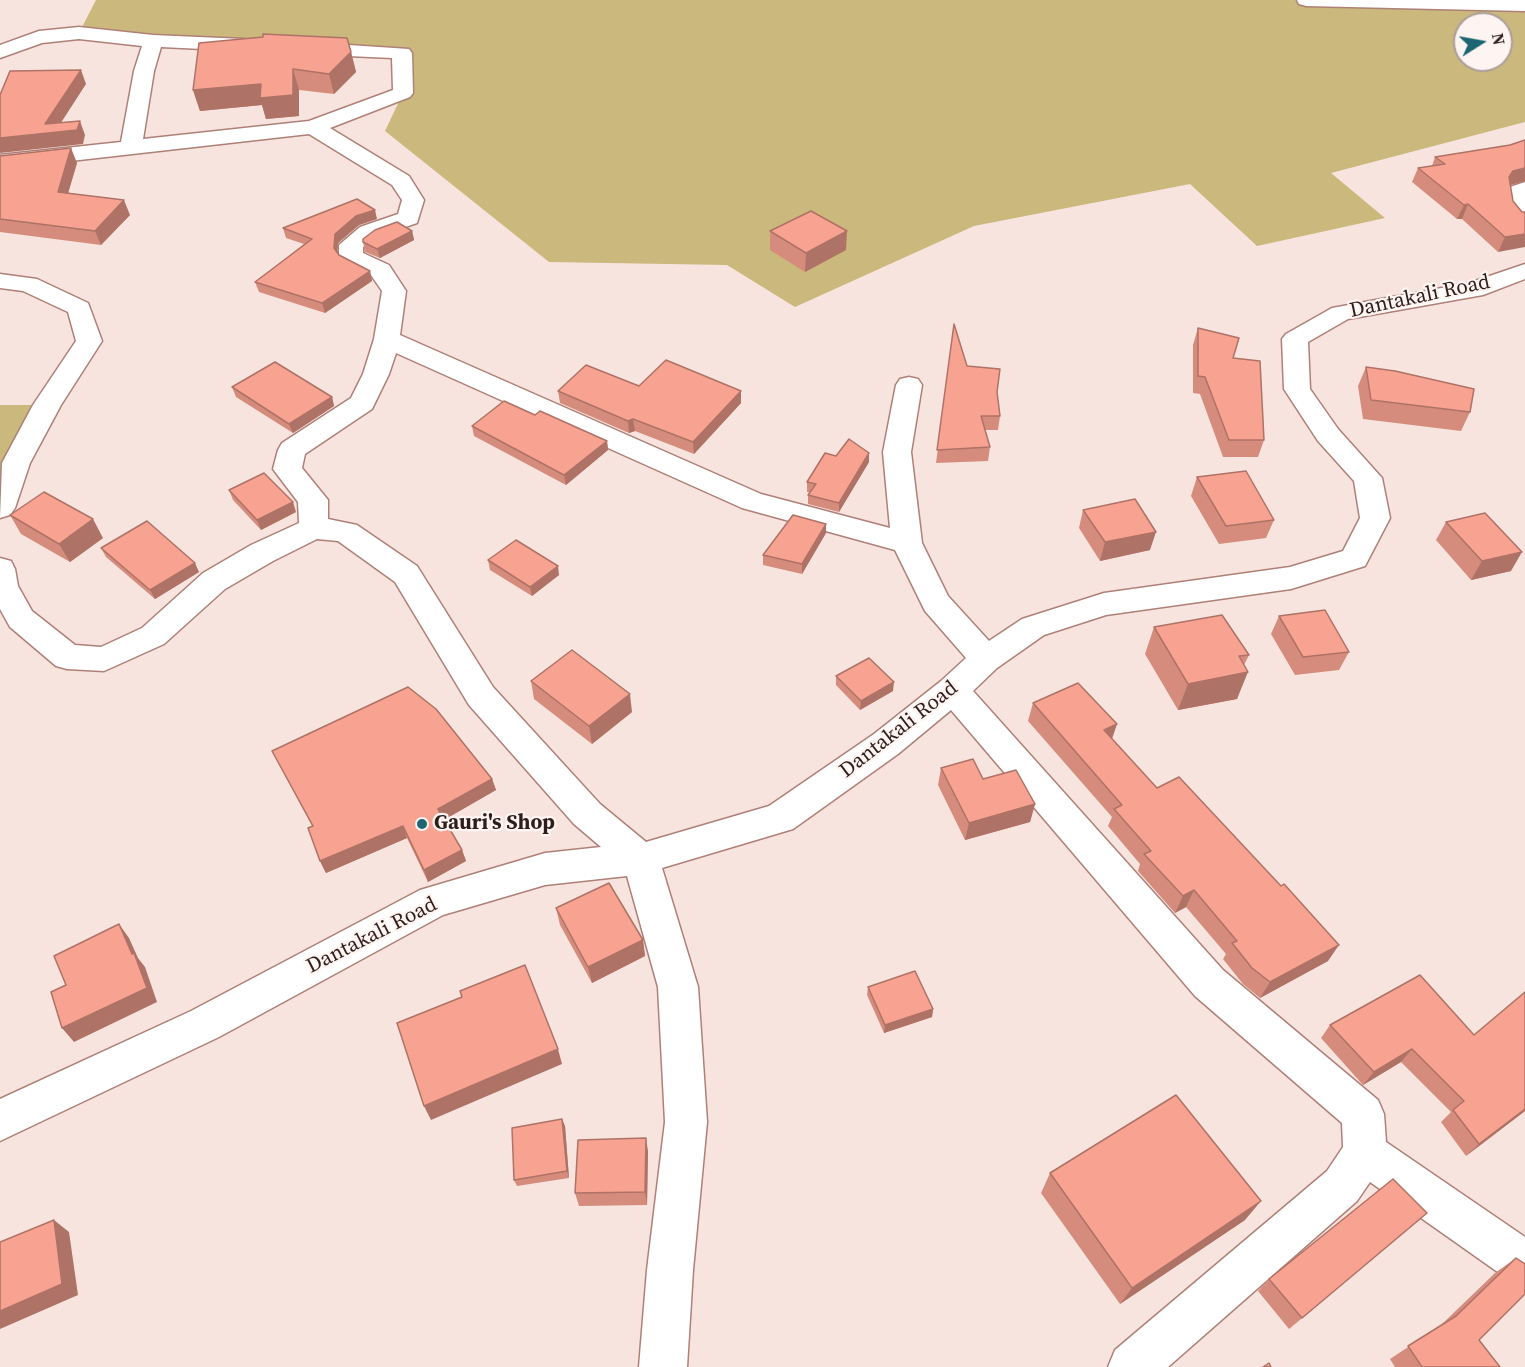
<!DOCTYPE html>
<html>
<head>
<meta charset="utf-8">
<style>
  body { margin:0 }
  #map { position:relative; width:1525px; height:1367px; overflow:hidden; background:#f8e4df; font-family:"Source Serif 4",serif }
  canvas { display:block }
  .north { position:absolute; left:1453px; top:12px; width:60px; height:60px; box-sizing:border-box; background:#fef4f1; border:2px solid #ab9e9b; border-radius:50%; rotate:79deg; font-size:16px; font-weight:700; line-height:24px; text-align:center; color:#2f1d19 }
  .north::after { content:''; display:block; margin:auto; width:21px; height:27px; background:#1c6572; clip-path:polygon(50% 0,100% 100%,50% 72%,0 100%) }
</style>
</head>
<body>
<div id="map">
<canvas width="1525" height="1367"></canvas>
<div class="north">N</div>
</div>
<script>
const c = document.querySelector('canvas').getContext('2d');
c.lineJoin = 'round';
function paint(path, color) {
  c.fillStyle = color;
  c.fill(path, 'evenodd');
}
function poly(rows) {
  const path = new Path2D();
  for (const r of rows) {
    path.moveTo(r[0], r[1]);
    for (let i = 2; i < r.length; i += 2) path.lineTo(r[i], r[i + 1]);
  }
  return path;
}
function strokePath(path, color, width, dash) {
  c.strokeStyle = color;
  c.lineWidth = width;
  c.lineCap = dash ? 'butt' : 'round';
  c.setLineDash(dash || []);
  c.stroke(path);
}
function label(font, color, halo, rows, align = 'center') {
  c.font = font + ' "Source Serif 4",serif';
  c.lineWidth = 4.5;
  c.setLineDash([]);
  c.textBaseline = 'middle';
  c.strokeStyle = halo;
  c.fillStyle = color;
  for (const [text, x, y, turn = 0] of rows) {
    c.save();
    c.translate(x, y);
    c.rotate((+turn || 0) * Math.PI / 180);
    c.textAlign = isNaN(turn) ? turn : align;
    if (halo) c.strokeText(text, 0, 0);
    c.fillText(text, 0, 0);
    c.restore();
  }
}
paint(poly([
  [96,0,1525,0,1525,122,1331,173,1385,218,1257,246,1190,184,974,226,795,307,727,265,549,262,385,131,403,93,401,53,79,33],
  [1465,24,1501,24,1501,60,1465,60],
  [0,405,47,405,16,463,0,508]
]), '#cbb87c');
const minor = poly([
  [1297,0,1525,0,1525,11,1306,6,1299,4,1297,0],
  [79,27,153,35,244,39,251,41,254,45,251,49,244,51,161,47,154,71,143,139,309,121,393,90,392,58,304,54,297,52,294,48,297,44,304,42,409,49,412,53,413,93,410,97,330,128,409,176,424,200,417,223,376,237,363,247,363,253,389,265,406,291,400,335,761,494,890,528,883,452,896,385,900,379,909,377,918,379,922,385,911,452,922,543,948,596,989,641,1022,619,1104,593,1290,567,1343,551,1360,518,1354,481,1318,441,1284,389,1282,339,1286,334,1332,308,1469,283,1525,264,1525,279,1483,295,1348,319,1308,342,1310,389,1338,429,1382,478,1390,518,1365,566,1291,589,1106,615,1044,635,997,668,973,691,1223,970,1378,1100,1384,1114,1386,1142,1525,1237,1525,1287,1509,1280,1370,1182,1357,1201,1168,1367,1108,1367,1115,1350,1327,1171,1343,1147,1342,1123,1195,996,951,710,898,754,793,829,662,868,698,987,707,1122,693,1270,687,1367,639,1367,647,1270,665,1122,658,987,627,876,545,885,443,915,219,1037,0,1141,0,1099,191,1011,420,890,545,853,601,847,574,824,469,705,395,582,338,541,317,539,273,561,225,589,164,644,104,671,67,669,56,666,10,627,0,609,0,558,11,561,15,569,18,586,32,611,75,645,101,647,142,628,203,573,251,545,299,523,298,502,273,469,278,450,282,443,351,398,363,374,374,339,382,291,371,275,342,262,339,257,339,245,360,227,398,214,402,200,392,185,309,134,0,169,0,155,121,142,134,71,142,46,79,39,42,43,0,58,0,45,39,31,79,27],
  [396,353,742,508,895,550,925,611,966,658,941,681,874,734,769,806,646,842,600,804,493,687,417,566,357,525,328,519,328,500,302,468,305,454,372,409,389,374,396,353],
  [1525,182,1525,227,1517,225,1508,215,1504,193,1507,188,1525,182],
  [0,274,37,279,88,303,102,341,61,405,30,463,15,508,10,515,0,518,2,463,33,405,76,341,68,312,23,291,0,288,0,274]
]);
strokePath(minor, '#ae8077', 3);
paint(minor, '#fff');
paint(poly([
  [351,52,356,72,334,94,299,90,299,116,266,119,262,105,200,111,193,90],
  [1525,140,1525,181,1510,185,1513,201,1522,212,1498,252,1462,219,1457,219,1412,182,1418,168,1432,166,1435,157,1510,145],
  [0,156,77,163,68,193,130,215,101,245,0,232],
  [377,219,359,225,338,243,337,252,339,255,370,271,372,281,325,313,259,292,255,282,304,244,286,238,283,228],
  [412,231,414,240,380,258,365,252,363,242],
  [770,231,846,250,805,272,770,250],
  [954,324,967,366,997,392,1000,416,998,430,985,430,990,447,988,461,936,463],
  [1198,328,1233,358,1264,440,1258,457,1223,457,1200,394,1193,393,1193,345],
  [1366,367,1470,412,1461,431,1363,419,1358,386],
  [639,386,741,403,694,454,635,431,629,433,560,403,558,391],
  [232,387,332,397,334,406,293,433,236,397],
  [535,415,607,441,608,450,566,485,474,436,472,426],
  [836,456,869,462,839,512,808,504,808,495,810,492,807,492,807,482],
  [1197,477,1274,520,1266,538,1219,544,1191,496],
  [229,490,296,512,261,530,233,500],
  [1083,510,1150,550,1100,561,1079,528],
  [10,515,103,538,70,562,21,534],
  [1446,522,1511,571,1471,580,1436,540],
  [826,533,802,574,763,565,763,555],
  [101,548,199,572,155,599,106,557],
  [488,560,559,575,532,596,490,570],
  [1279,616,1349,652,1339,670,1295,675,1271,634],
  [1154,627,1249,655,1244,665,1237,699,1178,710,1145,654],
  [836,676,893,691,860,710,836,685],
  [531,681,632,712,592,744,534,699],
  [1033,703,1112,739,1157,788,1328,961,1260,998,1243,984,1223,959,1226,954,1186,907,1175,913,1138,871,1140,864,1108,826,1112,817,1028,721],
  [272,751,492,779,496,790,444,820,462,850,466,861,428,882,407,838,326,873,320,861,312,826],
  [941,768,983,779,1035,804,1030,822,965,840,938,785],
  [556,908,643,940,645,956,592,983,560,925],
  [868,987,933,1009,932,1017,884,1033,867,995],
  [1525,992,1525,1111,1466,1156,1441,1122,1451,1112,1401,1062,1363,1085,1321,1038,1330,1025,1474,1035],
  [565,1126,569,1178,517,1186,514,1180],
  [648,1151,647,1205,579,1206,575,1193],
  [1050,1173,1245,1220,1120,1304,1041,1193],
  [1427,1213,1289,1329,1258,1291,1269,1279],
  [1516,1258,1479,1340,1500,1367,1395,1367,1390,1359,1440,1326,1495,1273]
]), '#d58c7d');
paint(poly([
  [351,52,356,72,334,94,329,74],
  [293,69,299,90,299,116,266,119,262,105,200,111,193,90],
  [81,70,86,84,55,132,80,121,85,135,83,144,0,153,0,138,45,124],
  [71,148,77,163,64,207,58,192],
  [1525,168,1525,181,1506,186,1509,177,1513,171],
  [124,200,130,215,101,245,95,231],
  [1468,204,1462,219,1457,219,1464,205],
  [375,210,377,219,359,225,338,243,337,257,334,248,335,234,356,216],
  [412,231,414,240,380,258,377,249],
  [847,231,846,250,805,272,806,253],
  [1525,234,1525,247,1498,252,1505,237],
  [370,271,372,281,325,313,322,303],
  [741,391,741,403,694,454,693,442],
  [332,397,334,406,293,433,289,424],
  [633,419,635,431,629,433,628,421],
  [607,441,608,450,566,485,564,475],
  [869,453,869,462,839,512,839,503],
  [293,502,296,512,261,530,257,520],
  [93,519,103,538,70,562,59,544],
  [826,524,826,533,802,574,802,564],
  [1156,532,1150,550,1100,561,1105,542],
  [1522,552,1511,571,1471,580,1482,561],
  [195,563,199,572,155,599,150,590],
  [558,566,559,575,532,596,530,587],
  [1248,672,1237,699,1178,710,1188,684],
  [894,682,893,691,860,710,861,701],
  [630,694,632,712,592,744,589,726],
  [1117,724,1111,742,1104,730],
  [492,779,496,790,442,821,438,809],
  [1035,804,1030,822,965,840,969,823],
  [403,826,407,838,326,873,320,861],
  [462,850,466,861,428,882,424,870],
  [1194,890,1186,907,1175,913,1183,896],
  [119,924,129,938,138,958,145,967,157,1002,74,1042,62,1028,132,954],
  [643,940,645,956,592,983,588,967],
  [1339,945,1328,961,1260,998,1270,982],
  [933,1009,932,1017,884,1033,885,1025],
  [558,1049,562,1064,431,1120,424,1106],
  [1412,1049,1401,1062,1363,1085,1374,1072],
  [1525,1109,1525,1111,1466,1156,1479,1144],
  [562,1119,565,1126,569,1178,567,1171],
  [646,1138,648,1151,647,1205,645,1192],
  [1261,1201,1245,1220,1120,1304,1132,1288],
  [1427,1213,1412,1226,1289,1329,1302,1318],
  [54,1220,69,1232,78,1295,0,1329,0,1311]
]), '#ae7266');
const building = poly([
  [263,34,347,38,351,52,329,74,293,69,293,95,260,98,261,84,193,90,199,43,263,37,263,34],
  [81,70,45,124,80,121,77,130,0,138,0,95,10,71,81,70],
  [1525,140,1525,168,1513,171,1509,177,1513,201,1522,212,1525,212,1525,234,1505,237,1468,204,1464,205,1418,168,1445,164,1435,157,1510,145,1525,140],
  [71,148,58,192,124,200,95,231,0,219,0,156,71,148],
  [357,199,375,210,356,216,335,234,334,248,339,255,370,271,322,303,255,282,312,239,283,228,357,199],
  [811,211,847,231,806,253,770,231,811,211],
  [397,222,412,231,377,249,363,242,363,239,375,230,397,222],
  [954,324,967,366,1000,369,997,392,1000,416,981,416,990,447,937,450,954,324],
  [1198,328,1239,338,1233,358,1260,361,1264,440,1229,440,1205,377,1198,376,1198,328],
  [666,360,741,391,693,442,633,419,628,421,558,391,586,365,639,386,666,360],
  [275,362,332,397,289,424,232,387,275,362],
  [1366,367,1395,371,1474,389,1470,412,1371,400,1366,367],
  [504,401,535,415,540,411,607,441,564,475,472,426,504,401],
  [849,439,869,453,839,503,808,495,816,484,807,482,825,453,836,456,849,439],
  [1246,471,1274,520,1226,526,1197,477,1246,471],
  [264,473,293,502,257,520,229,490,264,473],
  [44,492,93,519,59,544,10,515,44,492],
  [1135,499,1156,532,1105,542,1083,510,1135,499],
  [1485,513,1522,552,1482,561,1446,522,1485,513],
  [793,515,826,524,802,564,763,555,793,515],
  [147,521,195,563,150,590,101,548,147,521],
  [516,540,558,566,530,587,488,560,516,540],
  [1325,610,1349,652,1303,657,1279,616,1325,610],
  [1222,615,1249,655,1239,656,1248,672,1188,684,1154,627,1222,615],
  [572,650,630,694,589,726,531,681,572,650],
  [869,658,894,682,861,701,836,676,869,658],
  [1078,683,1117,724,1104,730,1157,788,1179,777,1281,886,1284,884,1339,945,1270,982,1252,968,1232,943,1237,941,1194,890,1183,896,1144,854,1151,851,1114,809,1122,805,1033,703,1078,683],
  [408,687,436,709,492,779,438,809,462,850,424,870,403,826,320,861,308,828,313,826,272,751,408,687],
  [973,759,983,779,1016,770,1035,804,969,823,941,768,973,759],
  [609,883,643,940,588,967,556,908,609,883],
  [119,924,132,954,134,953,147,988,62,1028,51,992,66,985,54,956,119,924],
  [525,965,558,1049,424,1106,397,1023,462,997,460,991,525,965],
  [915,971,933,1009,885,1025,868,987,915,971],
  [1420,975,1474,1035,1525,992,1525,1109,1479,1144,1453,1110,1464,1101,1412,1049,1374,1072,1330,1025,1420,975],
  [1176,1095,1261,1201,1132,1288,1050,1173,1176,1095],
  [562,1119,567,1171,514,1180,512,1128,562,1119],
  [646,1138,645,1192,575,1193,578,1140,646,1138],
  [1393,1179,1427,1213,1302,1318,1269,1279,1393,1179],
  [54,1220,62,1284,0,1311,0,1242,54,1220],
  [1516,1258,1525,1264,1525,1294,1479,1340,1500,1367,1422,1367,1408,1346,1456,1316,1516,1258],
  [1269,1363,1271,1367,1263,1367,1269,1363]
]);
paint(building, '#f8a391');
strokePath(building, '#ae7266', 1.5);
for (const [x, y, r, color] of [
  [422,824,6,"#1c6572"]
]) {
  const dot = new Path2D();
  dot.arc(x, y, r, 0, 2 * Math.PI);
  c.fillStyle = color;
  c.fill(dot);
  strokePath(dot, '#fef4f1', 2);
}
label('21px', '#2f1d19', '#fef4f1', [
  ["Dantakali Road",1420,297,-12],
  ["Dantakali Road",899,730,-38],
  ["Dantakali Road",372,936,-27]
]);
label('bold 21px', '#2f1d19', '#fef4f1', [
  ["Gauri's Shop",434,824]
], 'left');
</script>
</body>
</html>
